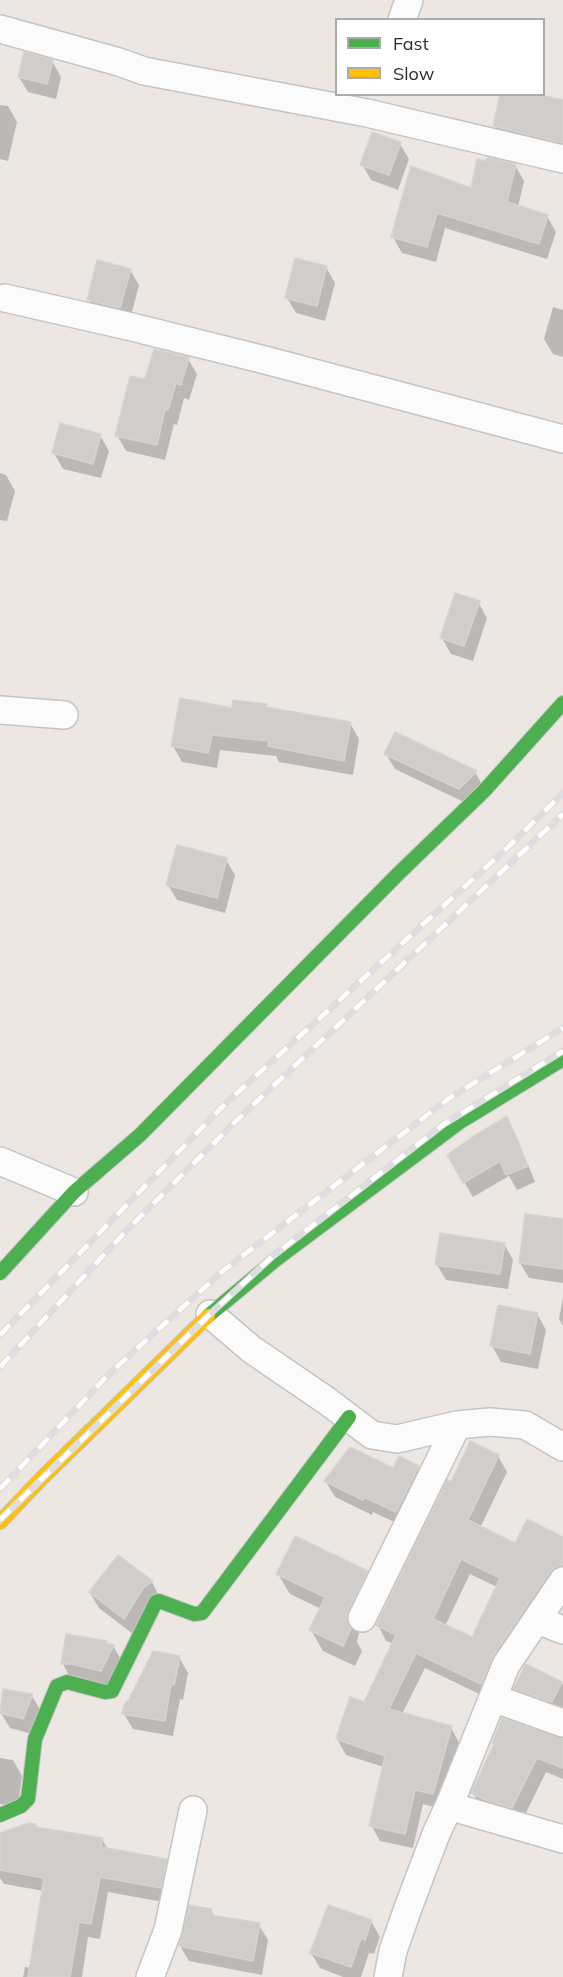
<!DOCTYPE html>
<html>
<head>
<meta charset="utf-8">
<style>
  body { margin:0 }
  #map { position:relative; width:563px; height:1977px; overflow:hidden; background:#ece7e3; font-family:Mulish,sans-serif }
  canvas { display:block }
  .legend { position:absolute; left:335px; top:18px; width:210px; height:78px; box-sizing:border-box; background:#fff; border:2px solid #ababab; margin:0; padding:8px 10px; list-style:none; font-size:18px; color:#2d2d2d }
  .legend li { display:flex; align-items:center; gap:12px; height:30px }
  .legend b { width:30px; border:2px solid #ababab }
</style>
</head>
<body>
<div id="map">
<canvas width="563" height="1977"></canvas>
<ul class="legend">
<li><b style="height:8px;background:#4caf50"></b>Fast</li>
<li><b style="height:8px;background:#ffc107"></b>Slow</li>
</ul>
</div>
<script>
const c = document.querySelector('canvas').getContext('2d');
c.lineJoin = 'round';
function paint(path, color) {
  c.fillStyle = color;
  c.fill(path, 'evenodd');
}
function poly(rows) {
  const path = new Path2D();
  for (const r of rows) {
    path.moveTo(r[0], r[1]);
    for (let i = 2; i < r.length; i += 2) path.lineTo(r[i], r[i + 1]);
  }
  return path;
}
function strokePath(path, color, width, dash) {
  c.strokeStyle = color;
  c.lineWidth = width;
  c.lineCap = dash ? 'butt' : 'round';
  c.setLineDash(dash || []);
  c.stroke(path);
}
paint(poly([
  [52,61,61,77,56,99,28,92,19,77],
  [563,102,563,156,504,142,495,126],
  [0,105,8,106,17,122,8,161,0,159],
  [400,144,409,159,398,190,371,180,362,164],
  [515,165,524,181,518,207,547,216,556,232,547,259,445,228,436,262,402,253,393,237],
  [326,267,335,283,325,321,296,313,287,298],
  [130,270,139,285,129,323,97,315,89,299],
  [553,307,563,310,563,357,553,354,544,339],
  [188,359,197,374,189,400,184,398,177,425,174,424,165,460,126,451,117,435,146,381],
  [100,435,109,451,101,478,63,469,54,453],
  [0,473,6,475,15,491,7,521,0,520],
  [478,602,487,618,473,661,451,654,442,638],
  [266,705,267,708,350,723,359,739,353,775,279,762,276,756,220,750,217,768,182,762,173,746,233,710],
  [386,754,475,772,484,788,468,804,395,769],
  [226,860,235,875,225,913,177,900,168,885],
  [506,1118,515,1133,535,1182,517,1190,509,1176,473,1197,449,1156],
  [563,1221,563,1283,529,1278,520,1263],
  [504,1244,513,1260,508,1289,446,1280,437,1265],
  [563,1297,563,1326,559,1319],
  [537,1314,546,1330,538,1369,501,1362,492,1346],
  [498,1456,507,1472,480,1528,516,1545,563,1538,563,1584,490,1699,425,1668,402,1714,451,1727,459,1743,442,1809,423,1804,413,1848,380,1841,371,1825,384,1767,346,1755,337,1739,365,1704,394,1644,386,1641,378,1625,451,1484],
  [470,1574,497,1587,473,1639,445,1626],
  [418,1467,427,1483,405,1527,373,1512,372,1515,335,1497,326,1482],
  [118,1557,152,1582,160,1598,133,1634,99,1608,90,1593],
  [367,1572,379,1593,359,1632,357,1642,362,1651,355,1666,323,1651,311,1630,321,1609,290,1594,278,1574],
  [68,1635,106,1642,108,1645,113,1646,122,1661,110,1686,71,1680,63,1664],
  [179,1657,188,1673,183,1700,180,1699,173,1736,133,1729,124,1714],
  [526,1666,563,1684,563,1718,524,1704,515,1689],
  [32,1696,41,1711,32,1734,10,1728,1,1713],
  [563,1740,563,1779,546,1772,521,1823,482,1808,473,1793,495,1746,493,1743],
  [0,1758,13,1760,22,1776,18,1806,0,1804],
  [35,1826,37,1828,102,1839,108,1850,166,1860,175,1876,169,1903,108,1892,100,1939,88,1937,82,1977,23,1977,25,1967,31,1968,44,1891,4,1884,0,1878,0,1835],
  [211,1910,215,1917,259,1925,268,1940,262,1975,189,1961,180,1946],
  [371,1921,380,1937,374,1954,369,1953,361,1977,343,1977,320,1968,311,1953]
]), '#0003');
const building = poly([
  [24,52,53,60,47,84,18,77,24,52],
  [500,94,537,94,563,100,563,143,493,126,500,94],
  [372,132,401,142,389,175,360,165,372,132],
  [487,157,516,164,507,202,548,215,539,244,437,213,427,247,391,237,411,166,471,188,477,159,486,161,487,157],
  [295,258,327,266,317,306,285,298,295,258],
  [97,260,131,269,120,308,87,300,97,260],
  [154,349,189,357,181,385,176,383,168,410,165,409,157,445,115,436,130,376,145,379,154,349],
  [60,423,101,434,93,464,52,453,60,423],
  [455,593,480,601,464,646,440,638,455,593],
  [180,698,232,708,233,700,267,704,266,707,351,722,344,761,268,746,269,741,212,735,208,753,171,746,180,698],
  [395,732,477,771,459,789,384,754,395,732],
  [177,845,227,858,217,898,166,885,177,845],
  [507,1116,528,1166,506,1175,500,1161,463,1183,447,1155,471,1138,507,1116],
  [525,1214,563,1219,563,1269,519,1263,525,1214],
  [440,1233,505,1243,500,1274,435,1265,440,1233],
  [498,1305,538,1313,530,1354,490,1346,498,1305],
  [470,1441,499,1455,468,1520,515,1543,527,1519,563,1537,563,1564,550,1572,531,1599,493,1656,481,1684,416,1653,389,1709,452,1726,433,1794,415,1790,405,1834,369,1826,385,1756,336,1739,350,1697,364,1702,396,1635,376,1625,447,1480,451,1482,470,1441],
  [461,1559,500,1578,472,1637,433,1619,461,1559],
  [350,1447,393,1468,399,1456,419,1466,396,1512,364,1497,363,1500,324,1481,350,1447],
  [295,1536,368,1571,348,1611,346,1620,351,1629,343,1646,309,1630,325,1597,276,1574,295,1536],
  [118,1555,153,1581,143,1588,124,1619,89,1592,118,1555],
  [66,1634,107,1641,105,1643,114,1645,101,1671,72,1664,61,1664,66,1634],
  [153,1651,180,1656,174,1685,171,1684,165,1721,122,1714,124,1705,129,1699,153,1651],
  [526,1664,562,1682,552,1702,513,1689,526,1664],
  [3,1689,33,1694,23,1719,0,1713,3,1689],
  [502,1718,563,1738,563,1768,537,1758,512,1808,488,1801,471,1793,494,1744,492,1743,502,1718],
  [29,1823,36,1824,36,1827,103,1838,101,1847,167,1859,161,1888,100,1877,91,1924,79,1922,70,1977,28,1977,44,1878,0,1870,0,1833,29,1823],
  [189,1905,212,1909,211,1915,260,1923,253,1961,179,1946,189,1905],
  [328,1905,372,1920,365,1940,361,1938,351,1967,310,1953,328,1905]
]);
paint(building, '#d1cdca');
strokePath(building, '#d7d3cf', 1.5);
const street = poly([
  [402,20,409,0],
  [0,29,119,62,144,71,367,113,563,159],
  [5,298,132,327,265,360,563,439],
  [0,710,64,715],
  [0,1161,74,1192],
  [210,1314,251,1349,327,1401,372,1435,397,1439,457,1425,490,1422,525,1425,563,1447],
  [362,1618,457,1425],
  [538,1620,563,1630],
  [493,1698,563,1723],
  [449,1806,563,1839],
  [150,1977,168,1930,193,1810],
  [388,1977,393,1951,408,1908,436,1834,449,1806,506,1665,563,1581]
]);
const fast = poly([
  [0,1273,74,1192,140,1135,398,874,484,791,563,703],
  [208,1316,274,1261,460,1122,563,1059],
  [0,1815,21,1806,28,1799,35,1739,57,1686,67,1682,105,1692,112,1691,156,1602,159,1601,194,1614,202,1613,349,1417]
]);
const slow = poly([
  [0,1522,42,1478,208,1316]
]);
strokePath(street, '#c5c4c4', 30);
strokePath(fast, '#c5c4c4', 16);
strokePath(slow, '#c5c4c4', 16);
strokePath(street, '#fcfbfb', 27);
strokePath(fast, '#4caf50', 14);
strokePath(slow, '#ffc107', 14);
const rail = poly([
  [0,1335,225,1104,505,850,563,793],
  [0,1367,126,1231,237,1120,563,814],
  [0,1489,110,1373,224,1270,448,1099,563,1028],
  [0,1520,210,1314,273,1256,444,1124,563,1051]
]);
strokePath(rail, '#dedee0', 7);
strokePath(rail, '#fff', 4.5, [14]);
</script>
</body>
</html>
